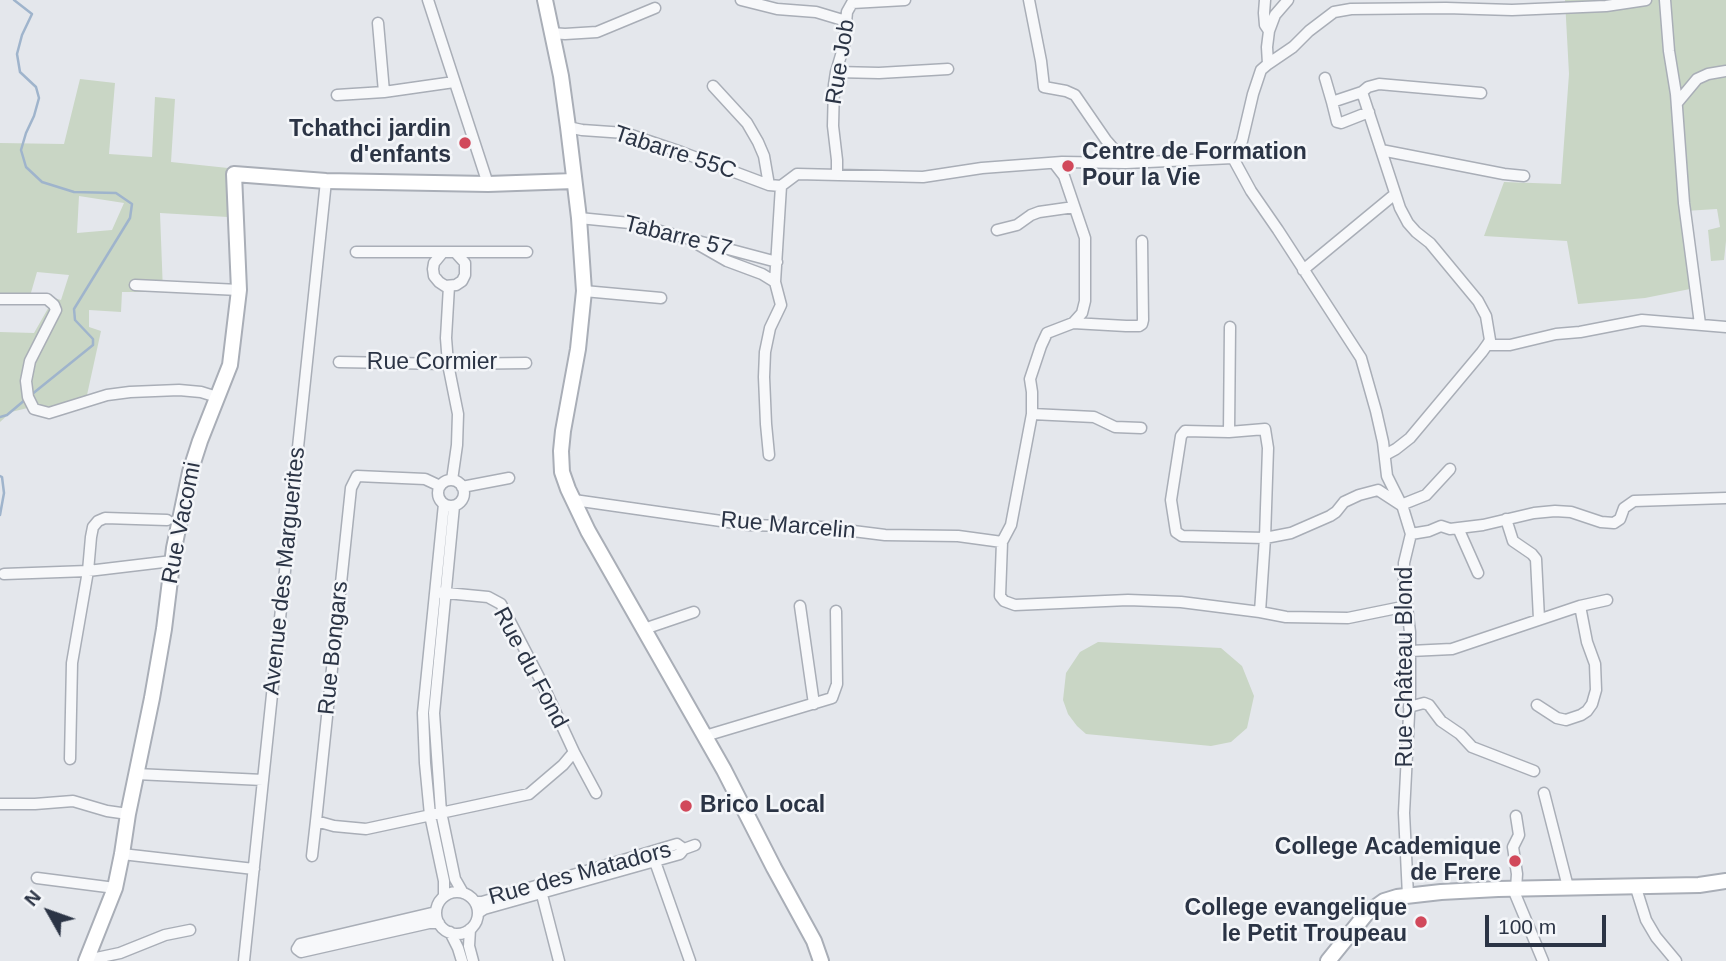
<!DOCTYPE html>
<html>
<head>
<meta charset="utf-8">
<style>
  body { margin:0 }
  #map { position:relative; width:1726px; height:961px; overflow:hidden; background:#e4e7ec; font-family:Arial,sans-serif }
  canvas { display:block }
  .north { position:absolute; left:14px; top:877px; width:70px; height:70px; -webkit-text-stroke:5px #f4f6f9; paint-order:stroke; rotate:310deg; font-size:19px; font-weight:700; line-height:28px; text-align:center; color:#2b3445 }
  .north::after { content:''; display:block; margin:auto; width:24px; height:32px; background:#2b3445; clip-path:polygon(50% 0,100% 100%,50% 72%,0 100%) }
  .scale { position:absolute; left:1485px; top:915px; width:121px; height:32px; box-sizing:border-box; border:4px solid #2b3445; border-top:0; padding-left:9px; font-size:21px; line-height:24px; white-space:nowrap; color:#2b3445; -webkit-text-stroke:5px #f4f6f9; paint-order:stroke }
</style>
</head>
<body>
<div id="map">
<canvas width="1726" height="961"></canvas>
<div class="north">N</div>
<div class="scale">100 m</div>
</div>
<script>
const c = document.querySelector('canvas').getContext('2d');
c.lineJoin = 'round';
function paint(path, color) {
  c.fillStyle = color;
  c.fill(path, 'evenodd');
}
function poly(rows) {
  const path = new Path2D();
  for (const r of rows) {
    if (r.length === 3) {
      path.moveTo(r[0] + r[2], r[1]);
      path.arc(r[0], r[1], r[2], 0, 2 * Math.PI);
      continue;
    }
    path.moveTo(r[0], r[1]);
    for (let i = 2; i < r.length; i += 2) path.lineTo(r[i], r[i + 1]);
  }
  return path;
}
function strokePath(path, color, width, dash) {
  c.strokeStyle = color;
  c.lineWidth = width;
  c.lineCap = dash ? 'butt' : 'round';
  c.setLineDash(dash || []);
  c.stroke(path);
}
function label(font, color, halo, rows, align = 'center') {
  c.font = font + ' Arial,sans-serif';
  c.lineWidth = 5;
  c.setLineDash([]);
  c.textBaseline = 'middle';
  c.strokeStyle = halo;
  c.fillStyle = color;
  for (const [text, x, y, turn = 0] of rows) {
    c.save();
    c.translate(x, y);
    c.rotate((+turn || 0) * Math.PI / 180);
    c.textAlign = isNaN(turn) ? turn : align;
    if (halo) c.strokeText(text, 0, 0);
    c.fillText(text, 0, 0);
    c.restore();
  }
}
paint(poly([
  [1565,0,1726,0,1726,241,1724,260,1711,261,1708,230,1720,227,1717,209,1685,211,1700,287,1645,298,1578,304,1567,241,1484,236,1504,182,1561,184,1569,74],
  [80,79,115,83,109,154,152,157,155,97,175,99,171,162,228,168,228,217,160,213,163,292,122,292,121,312,89,310,89,327,101,331,87,395,56,407,36,406,11,412,0,422,0,332,34,333,54,298,61,300,69,275,37,272,30,296,0,295,0,143,64,144],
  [79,196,124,203,112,230,77,233],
  [1098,642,1221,648,1242,666,1254,696,1247,728,1231,742,1211,746,1086,734,1077,726,1068,714,1063,700,1066,673,1080,652]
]), '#c9d6c5');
strokePath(poly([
  [14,0,32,14,22,35,17,54,20,72,36,87,39,98,34,116,26,133,21,150,26,167,42,182,74,192,116,193,132,204,130,218,74,309,75,320,93,339,93,345,31,395],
  [0,417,7,415,26,399],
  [0,476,2,477,4,493,0,515]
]), '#9fb4cc', 2.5);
const street = poly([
  [428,0,488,184],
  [741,0,777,9,816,12,846,21],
  [1029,0,1041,61,1044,87,1066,91,1075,95,1106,140,1126,163],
  [1665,0,1669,51,1676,94,1684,203,1700,324],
  [378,23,384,92],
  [1269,31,1275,15,1288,0],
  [551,33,565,34,597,32,655,8],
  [1268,64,1293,47,1309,31,1334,12,1351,9,1446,8,1512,10,1606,6,1646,0],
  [836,72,879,73,948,69],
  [1325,78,1332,102,1362,92,1400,208,1408,223,1416,232,1430,243,1478,301,1486,316,1490,340,1487,345],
  [713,86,747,123,758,142,764,156,769,185],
  [1362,92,1368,87,1379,84,1481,93],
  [337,95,384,92,454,82],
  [1332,102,1337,122,1341,123,1369,112],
  [1677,103,1697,79,1708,74,1726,71],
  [568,127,582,130,625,133,681,152,769,185,781,186],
  [1381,150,1504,174,1524,176],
  [1233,158,1251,191,1278,230,1361,358,1376,411,1383,442,1387,476,1403,508,1411,534,1404,563,1404,582,1410,632,1410,695,1404,813,1408,896],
  [1233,158,1242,141,1253,94,1261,70,1268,64,1267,47,1269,31,1265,25,1264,13,1265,0],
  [1054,163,1064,176,1085,238,1085,301,1082,313,1073,323,1047,333,1041,346,1030,379,1032,392,1032,414,1011,525,1002,542,1000,596,1004,601,1015,605,1128,600,1181,602,1260,612,1286,617,1348,618,1407,606],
  [837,174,837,160,833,126,834,85,836,72,844,45,847,12,852,3,905,0],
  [781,186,797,174,923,177,982,168,1062,162,1126,163,1233,158],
  [579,218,630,223,777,262],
  [997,230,1017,225,1031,215,1039,212,1074,207],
  [699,245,727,261,762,274,775,282],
  [356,252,443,252],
  [443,252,455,252,465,263,465,275,462,281,456,285,445,286,439,282,434,276,433,269,434,263,443,252],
  [455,252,527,252],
  [1303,270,1395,194],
  [135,285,239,290],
  [449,286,446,338,448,364,458,414,457,445,452,480],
  [584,291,661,298],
  [0,299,47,299,54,305,56,310,30,361,26,381,28,397,34,409,49,413,107,395,130,392,179,390,201,392,217,397],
  [1073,323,1126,326,1139,326,1142,324,1143,320,1142,241],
  [1230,327,1229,432,1265,429,1268,448,1265,538,1260,612],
  [339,362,448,364,526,363],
  [1032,414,1094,417,1115,427,1141,428],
  [1229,432,1185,431,1181,436,1171,500,1176,532,1182,536,1265,538,1291,533,1330,516,1336,512,1344,502,1359,495,1378,490,1401,505,1426,495,1450,469],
  [769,455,766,424,764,377,765,352,770,328,781,305,775,282,781,186],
  [1385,455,1396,449,1410,438,1482,352,1487,345,1510,345,1556,334,1580,332,1642,320,1726,327],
  [451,493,13],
  [462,487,509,478],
  [574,500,749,525,821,527,885,535,958,536,1002,542],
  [454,506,434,713,441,812,455,879,463,893],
  [1506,519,1513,541,1532,554,1536,559,1539,619],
  [1458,528,1478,573],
  [1411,534,1429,531,1441,526,1450,529,1483,525,1534,513,1555,511,1571,512,1601,522,1614,523,1620,519,1624,508,1634,501,1726,498],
  [4,574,88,571,172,561],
  [436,592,488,597,501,604,542,683,574,752,563,765,529,794,366,829,334,826,316,821,351,488,357,476,425,479,440,486],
  [800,606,814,704],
  [644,629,694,612],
  [1410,651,1452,649,1580,606,1607,600],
  [1537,705,1557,718,1566,720,1581,715,1587,711,1592,704,1596,690,1595,664,1587,642,1580,606],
  [1409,707,1424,703,1429,705,1441,721,1460,734,1472,747,1534,771],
  [705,736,832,698,837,684,836,611],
  [574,752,596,793],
  [70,759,72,663,88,571,91,537,93,527,98,521,105,518,167,520],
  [136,774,263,780],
  [1544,793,1568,887],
  [0,804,35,804,73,801,107,811,128,814],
  [122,854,254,869],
  [312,856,316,821],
  [653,856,690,961],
  [37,878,115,888],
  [1635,885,1646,920,1656,937,1676,961],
  [540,887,559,961],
  [1513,889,1543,961],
  [1516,889,1517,874,1513,847,1519,835,1516,816],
  [457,913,21],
  [444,896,444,881,430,815,425,763,423,713,444,504],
  [475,902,482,902,677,844,684,849,695,845],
  [478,913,484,909,680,854,684,849],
  [470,929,469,946,473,961],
  [450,932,458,948,462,961],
  [297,949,301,952,429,923,439,923],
  [297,949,300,944,436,912],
  [87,960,120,953,165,935,190,930],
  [244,961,326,181]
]);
const secondary = poly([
  [545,0,561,76,568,127,579,218,584,291,578,349,563,431,561,451,562,472,568,489,588,531,724,770,774,868,814,941,821,961],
  [86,961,115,888,122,854,128,814,152,698,164,629,174,548,190,472,200,441,230,365,239,290,234,174,326,181,488,184,574,181],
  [1328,961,1366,914,1384,901,1397,897,1441,892,1498,889,1699,885,1726,881]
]);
strokePath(street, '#a9aeb7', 13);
strokePath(secondary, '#a9aeb7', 18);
strokePath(street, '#f7f8fa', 10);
strokePath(secondary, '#fff', 14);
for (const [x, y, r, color] of [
  [465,143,7,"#d1495b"],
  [1068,166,7,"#d1495b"],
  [686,806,7,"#d1495b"],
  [1515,861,7,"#d1495b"],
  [1421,922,7,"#d1495b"]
]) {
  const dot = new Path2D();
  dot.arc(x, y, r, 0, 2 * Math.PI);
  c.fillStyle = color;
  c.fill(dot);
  strokePath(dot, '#f4f6f9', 2.5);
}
label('23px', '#2b3445', '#f4f6f9', [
  ["Rue Job",841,62,-81],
  ["Tabarre 55C",675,153,18],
  ["Tabarre 57",678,237,14],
  ["Rue Cormier",432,363],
  ["Rue Vacomi",182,523,-79],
  ["Rue Marcelin",788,526,5],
  ["Avenue des Marguerites",285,571,-84],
  ["Rue Bongars",334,648,-84],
  ["Rue Château Blond",1406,667,-90],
  ["Rue du Fond",530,668,62],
  ["Rue des Matadors",580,874,-15]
]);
label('bold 23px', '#2b3445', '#f4f6f9', [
  ["Tchathci jardin",451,130],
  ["d'enfants",451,156],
  ["Centre de Formation",1082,153,"left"],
  ["Pour la Vie",1082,179,"left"],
  ["Brico Local",700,806,"left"],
  ["College Academique",1501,848],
  ["de Frere",1501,874],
  ["College evangelique",1407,909],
  ["le Petit Troupeau",1407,935]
], 'right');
</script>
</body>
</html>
